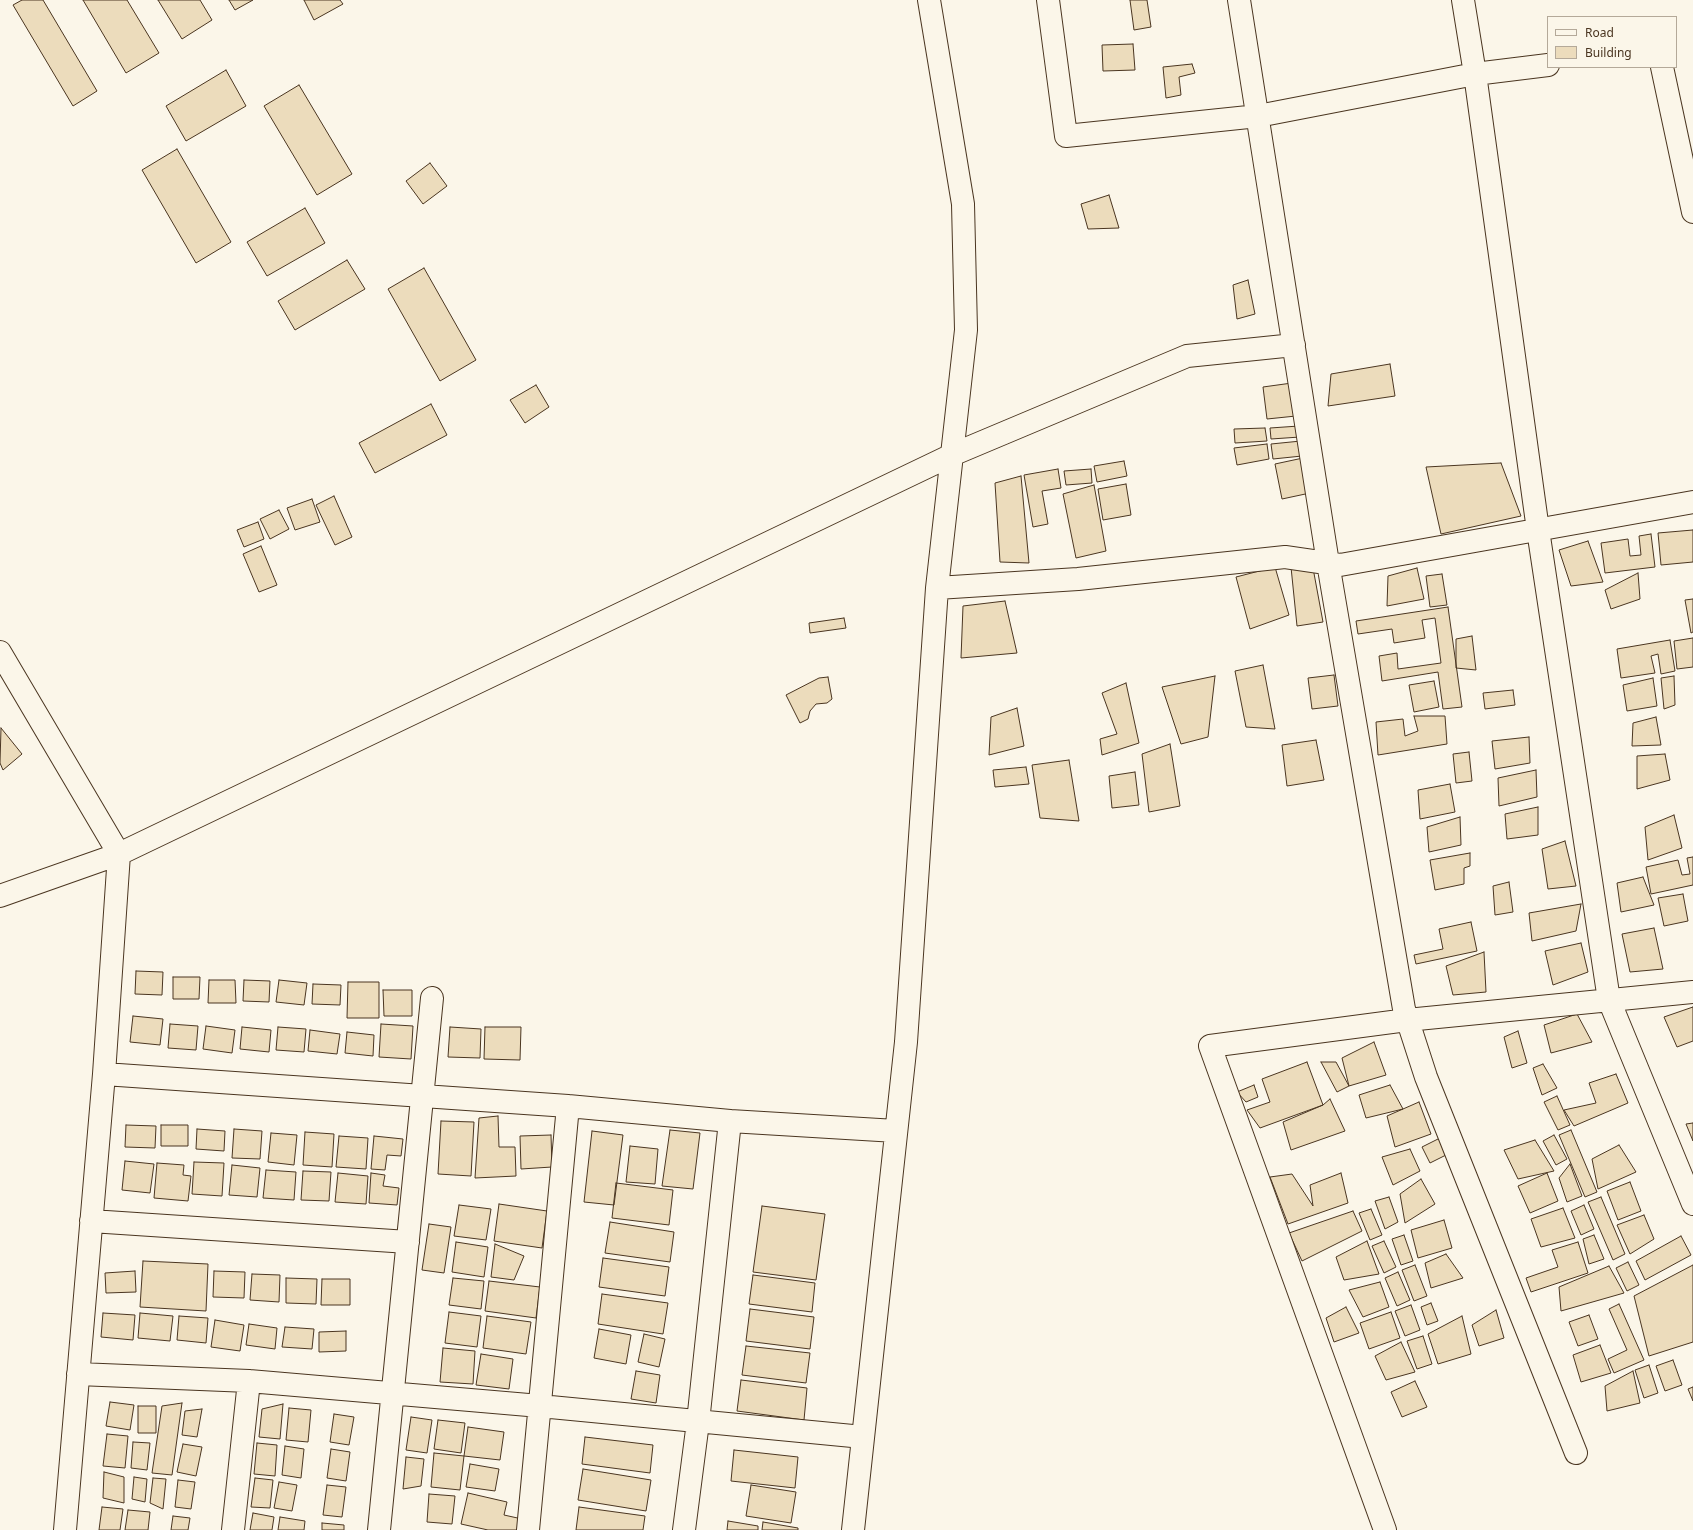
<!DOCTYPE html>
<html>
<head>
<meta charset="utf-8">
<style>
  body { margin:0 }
  #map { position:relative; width:1693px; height:1530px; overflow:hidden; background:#fbf6e9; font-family:"Noto Sans",sans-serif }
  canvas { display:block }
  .legend { position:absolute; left:1547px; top:16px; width:130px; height:52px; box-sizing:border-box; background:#fbf6e9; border:1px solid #b4a999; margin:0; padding:5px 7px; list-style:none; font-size:12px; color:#4a3520 }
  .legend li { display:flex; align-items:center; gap:8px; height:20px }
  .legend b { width:20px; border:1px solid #b4a999 }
</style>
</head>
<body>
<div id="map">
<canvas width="1693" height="1530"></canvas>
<ul class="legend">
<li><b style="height:5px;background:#fbf6e9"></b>Road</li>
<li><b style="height:11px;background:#ecdcbc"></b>Building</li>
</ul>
</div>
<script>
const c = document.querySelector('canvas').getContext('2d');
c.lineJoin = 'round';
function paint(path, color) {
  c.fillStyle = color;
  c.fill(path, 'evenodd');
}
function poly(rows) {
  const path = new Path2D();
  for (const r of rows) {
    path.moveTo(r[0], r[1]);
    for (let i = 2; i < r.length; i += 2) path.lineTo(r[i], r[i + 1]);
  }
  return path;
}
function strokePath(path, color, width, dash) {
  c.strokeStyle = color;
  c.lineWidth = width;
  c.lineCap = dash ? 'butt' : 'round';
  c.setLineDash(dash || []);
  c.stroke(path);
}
const building = poly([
  [22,0,43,0,97,91,73,106,13,5,22,0],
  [83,0,127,0,159,53,126,73,83,0],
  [158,0,200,0,212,20,182,39,158,0],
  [229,0,253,0,235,10,229,0],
  [304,0,340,0,343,4,314,20,304,0],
  [1130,0,1147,0,1151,27,1134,30,1130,0],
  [1133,44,1135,70,1103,71,1102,45,1133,44],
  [1192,64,1195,73,1179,77,1181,95,1166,98,1163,67,1192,64],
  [226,70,246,106,186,141,166,106,226,70],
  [299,85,352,174,317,195,264,106,299,85],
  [177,149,231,242,196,263,142,170,177,149],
  [430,163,447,186,423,204,406,181,430,163],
  [1109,195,1119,228,1088,229,1081,204,1109,195],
  [305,208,325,243,267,276,247,242,305,208],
  [347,260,365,289,295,330,278,301,347,260],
  [424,268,476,360,440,381,388,289,424,268],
  [1248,280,1255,314,1237,319,1233,285,1248,280],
  [1390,364,1395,396,1328,406,1331,374,1390,364],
  [1292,383,1296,416,1267,419,1263,387,1292,383],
  [536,385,549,407,525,423,510,400,536,385],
  [431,404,447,435,375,473,359,443,431,404],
  [1299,426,1300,437,1271,439,1270,428,1299,426],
  [1265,428,1267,441,1235,443,1234,429,1265,428],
  [1301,441,1302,456,1273,459,1271,444,1301,441],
  [1267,444,1269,459,1237,465,1234,448,1267,444],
  [1303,458,1310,493,1282,499,1275,464,1303,458],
  [1124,461,1127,476,1097,482,1094,466,1124,461],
  [1501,463,1521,516,1441,534,1426,467,1501,463],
  [1058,469,1061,488,1042,491,1048,524,1033,527,1024,475,1058,469],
  [1091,469,1092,483,1066,485,1064,471,1091,469],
  [1021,476,1029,563,1000,562,995,483,1021,476],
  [1126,484,1131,515,1103,520,1098,489,1126,484],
  [1094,485,1106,551,1076,558,1063,494,1094,485],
  [334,496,352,537,335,545,316,505,334,496],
  [312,499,320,522,295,530,287,508,312,499],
  [279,510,289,529,270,539,260,519,279,510],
  [258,522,264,539,244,547,237,530,258,522],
  [1693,530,1693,562,1661,565,1658,533,1693,530],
  [1651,534,1655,567,1605,573,1601,543,1628,539,1630,556,1641,555,1639,536,1651,534],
  [1588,541,1603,582,1571,586,1559,550,1588,541],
  [261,546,277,585,259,592,243,554,261,546],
  [1275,567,1289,615,1250,629,1236,577,1275,567],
  [1291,567,1313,568,1323,622,1297,626,1291,567],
  [1417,568,1424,599,1387,606,1388,576,1417,568],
  [1638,573,1640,599,1611,609,1605,590,1638,573],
  [1442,574,1447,605,1430,607,1426,576,1442,574],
  [1693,599,1693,632,1691,633,1685,600,1693,599],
  [1005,601,1017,653,961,658,963,606,1005,601],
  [1448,607,1462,707,1443,709,1438,672,1382,681,1379,656,1397,653,1398,669,1441,663,1435,618,1422,620,1425,638,1394,643,1392,629,1358,634,1356,621,1448,607],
  [844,618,846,628,810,633,809,623,844,618],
  [1472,636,1476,670,1456,668,1456,639,1472,636],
  [1693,638,1693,667,1677,669,1674,641,1693,638],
  [1670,640,1675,671,1661,674,1658,654,1651,656,1655,673,1621,678,1617,649,1670,640],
  [1263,665,1275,729,1246,727,1235,671,1263,665],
  [1334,675,1338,706,1312,709,1308,678,1334,675],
  [1215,676,1208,737,1181,744,1162,687,1215,676],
  [1674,676,1675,705,1664,709,1661,678,1674,676],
  [828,677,832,699,827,703,816,704,810,711,808,719,800,723,786,695,819,678,828,677],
  [1653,678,1657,706,1627,711,1623,685,1653,678],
  [1434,681,1439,707,1414,712,1409,685,1434,681],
  [1126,683,1139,743,1102,755,1100,739,1117,734,1102,693,1126,683],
  [1513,690,1515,705,1485,709,1483,693,1513,690],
  [1017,708,1024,746,989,755,991,717,1017,708],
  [1414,716,1445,716,1447,744,1378,755,1376,722,1403,719,1405,736,1418,731,1414,716],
  [1656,717,1661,745,1632,746,1633,723,1656,717],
  [1,728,22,754,3,770,0,763,1,728],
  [1529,737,1530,763,1495,769,1492,741,1529,737],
  [1316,740,1324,780,1287,786,1282,745,1316,740],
  [1170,744,1180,806,1149,812,1142,754,1170,744],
  [1469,752,1472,781,1456,783,1453,754,1469,752],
  [1665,754,1670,780,1637,789,1637,756,1665,754],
  [1069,760,1079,821,1040,818,1032,765,1069,760],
  [1026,767,1029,784,995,787,993,770,1026,767],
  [1536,770,1537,797,1499,806,1498,778,1536,770],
  [1135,772,1139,805,1112,808,1109,776,1135,772],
  [1450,784,1455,812,1420,819,1418,790,1450,784],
  [1538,807,1538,835,1507,839,1505,814,1538,807],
  [1674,815,1682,848,1648,860,1645,827,1674,815],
  [1460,817,1461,845,1429,852,1427,827,1460,817],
  [1565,841,1576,886,1548,889,1542,849,1565,841],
  [1470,853,1470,866,1464,868,1464,884,1435,890,1430,860,1470,853],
  [1693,857,1693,885,1651,894,1646,867,1678,860,1682,875,1690,874,1687,858,1693,857],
  [1643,877,1654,905,1621,912,1617,883,1643,877],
  [1509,882,1513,912,1495,915,1493,886,1509,882],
  [1683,894,1688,921,1664,926,1658,898,1683,894],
  [1581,904,1576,931,1532,941,1529,913,1581,904],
  [1471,922,1477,951,1416,964,1414,955,1443,949,1439,929,1471,922],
  [1654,928,1663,969,1630,972,1622,934,1654,928],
  [1581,943,1588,972,1553,985,1545,951,1581,943],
  [1484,952,1486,992,1453,995,1446,966,1484,952],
  [136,971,163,972,162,995,135,994,136,971],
  [173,977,200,977,199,999,173,999,173,977],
  [209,980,235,980,236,1003,208,1003,209,980],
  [244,980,270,981,269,1002,243,1001,244,980],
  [279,980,307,983,304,1005,276,1002,279,980],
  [348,982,379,982,379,1018,347,1018,348,982],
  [313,984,341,985,340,1005,312,1004,313,984],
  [383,990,412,990,412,1016,384,1016,383,990],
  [1693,1007,1693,1041,1677,1047,1664,1017,1693,1007],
  [1577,1014,1592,1042,1551,1053,1544,1025,1577,1014],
  [133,1016,163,1019,160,1045,130,1042,133,1016],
  [170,1024,198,1026,196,1050,168,1048,170,1024],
  [381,1024,413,1026,411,1059,379,1057,381,1024],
  [206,1026,235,1030,232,1053,203,1049,206,1026],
  [242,1027,271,1030,269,1052,240,1049,242,1027],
  [278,1027,306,1029,304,1052,276,1050,278,1027],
  [450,1027,481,1029,480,1058,448,1057,450,1027],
  [485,1027,521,1027,520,1060,484,1059,485,1027],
  [310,1030,340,1034,337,1054,308,1051,310,1030],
  [1518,1031,1527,1063,1512,1068,1504,1037,1518,1031],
  [347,1032,374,1035,373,1056,345,1053,347,1032],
  [1374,1042,1386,1075,1349,1086,1342,1058,1374,1042],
  [1307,1062,1323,1105,1260,1128,1247,1110,1270,1102,1262,1079,1307,1062],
  [1321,1062,1336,1062,1349,1086,1337,1092,1321,1062],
  [1543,1064,1557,1088,1542,1095,1533,1068,1543,1064],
  [1616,1074,1628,1103,1574,1126,1564,1110,1596,1103,1589,1083,1616,1074],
  [1254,1085,1258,1097,1246,1102,1237,1092,1254,1085],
  [1390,1085,1403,1109,1366,1118,1359,1095,1390,1085],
  [1557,1096,1570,1125,1558,1130,1544,1102,1557,1096],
  [1330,1099,1345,1131,1291,1150,1283,1122,1323,1105,1330,1099],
  [1419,1102,1431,1134,1395,1147,1387,1116,1419,1102],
  [498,1116,499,1147,515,1147,516,1176,475,1178,479,1118,498,1116],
  [441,1121,474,1122,471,1176,438,1174,441,1121],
  [1693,1123,1693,1141,1686,1124,1693,1123],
  [126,1125,156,1126,155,1148,125,1147,126,1125],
  [161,1125,188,1125,188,1146,161,1146,161,1125],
  [197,1129,225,1131,224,1151,196,1149,197,1129],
  [234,1129,262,1131,260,1159,232,1158,234,1129],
  [670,1130,700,1133,693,1189,662,1186,670,1130],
  [1571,1130,1597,1192,1585,1197,1559,1135,1571,1130],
  [592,1131,623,1135,614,1205,584,1202,592,1131],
  [305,1132,334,1134,332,1167,303,1165,305,1132],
  [271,1133,297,1135,294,1165,268,1162,271,1133],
  [551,1135,552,1167,521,1169,520,1136,551,1135],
  [1554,1135,1567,1159,1556,1165,1543,1141,1554,1135],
  [339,1136,368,1138,366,1169,336,1167,339,1136],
  [374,1136,403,1139,401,1156,387,1155,385,1170,371,1169,374,1136],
  [1440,1138,1448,1154,1430,1163,1422,1147,1440,1138],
  [1535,1140,1554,1171,1518,1179,1504,1150,1535,1140],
  [1619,1145,1636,1172,1598,1189,1592,1159,1619,1145],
  [630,1146,658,1149,655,1184,626,1182,630,1146],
  [1410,1149,1420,1171,1393,1185,1382,1157,1410,1149],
  [125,1161,154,1164,150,1193,122,1190,125,1161],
  [194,1162,224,1163,222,1196,192,1194,194,1162],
  [157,1163,184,1165,183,1175,191,1176,188,1201,154,1198,157,1163],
  [1570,1164,1582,1196,1567,1202,1559,1178,1570,1164],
  [232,1165,260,1168,257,1197,229,1195,232,1165],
  [266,1170,296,1172,294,1200,263,1198,266,1170],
  [303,1171,331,1172,329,1201,301,1200,303,1171],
  [338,1173,368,1176,366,1204,335,1202,338,1173],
  [371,1173,385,1175,383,1186,399,1188,397,1205,369,1203,371,1173],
  [1341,1173,1348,1203,1288,1224,1270,1177,1292,1174,1313,1206,1310,1185,1341,1173],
  [1547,1173,1558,1201,1530,1213,1518,1186,1547,1173],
  [1421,1179,1435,1204,1405,1223,1400,1194,1421,1179],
  [1630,1182,1641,1211,1618,1220,1607,1191,1630,1182],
  [616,1183,673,1190,669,1225,612,1218,616,1183],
  [1389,1197,1398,1222,1385,1229,1375,1201,1389,1197],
  [1601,1197,1625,1254,1613,1260,1588,1202,1601,1197],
  [499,1204,547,1211,542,1248,494,1241,499,1204],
  [459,1205,491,1209,486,1240,454,1236,459,1205],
  [1584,1205,1594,1229,1581,1235,1571,1211,1584,1205],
  [762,1206,825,1214,816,1280,753,1272,762,1206],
  [1563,1208,1575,1238,1541,1247,1531,1219,1563,1208],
  [1371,1209,1382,1235,1370,1240,1359,1213,1371,1209],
  [1353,1211,1362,1231,1302,1261,1289,1233,1353,1211],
  [1644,1215,1654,1239,1630,1254,1617,1225,1644,1215],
  [1444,1220,1452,1248,1418,1258,1411,1230,1444,1220],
  [610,1222,674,1232,670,1262,605,1253,610,1222],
  [429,1224,451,1227,444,1273,422,1270,429,1224],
  [1404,1235,1413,1261,1401,1265,1392,1239,1404,1235],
  [1594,1235,1604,1259,1589,1264,1583,1239,1594,1235],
  [1681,1236,1691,1255,1645,1280,1636,1261,1681,1236],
  [1367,1241,1379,1274,1344,1280,1336,1257,1367,1241],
  [1384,1241,1396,1267,1384,1273,1372,1246,1384,1241],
  [456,1242,488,1247,484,1277,452,1272,456,1242],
  [1578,1242,1588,1273,1531,1292,1526,1278,1558,1267,1552,1250,1578,1242],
  [495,1244,524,1256,514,1280,491,1277,495,1244],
  [1446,1254,1463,1278,1431,1288,1425,1263,1446,1254],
  [603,1258,669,1267,665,1296,599,1287,603,1258],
  [143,1261,208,1264,206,1311,140,1307,143,1261],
  [1628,1262,1639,1285,1627,1291,1616,1268,1628,1262],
  [1415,1265,1427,1296,1414,1301,1402,1270,1415,1265],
  [1693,1265,1693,1342,1649,1356,1634,1296,1693,1265],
  [1609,1266,1624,1293,1561,1311,1559,1287,1609,1266],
  [135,1271,136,1292,106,1293,105,1273,135,1271],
  [214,1271,245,1272,244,1298,213,1297,214,1271],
  [1398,1272,1410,1300,1397,1306,1385,1278,1398,1272],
  [252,1274,280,1275,279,1302,250,1300,252,1274],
  [753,1275,815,1283,812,1312,749,1304,753,1275],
  [286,1278,317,1279,316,1304,286,1303,286,1278],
  [453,1278,484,1281,481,1309,449,1305,453,1278],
  [322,1279,350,1279,350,1305,321,1305,322,1279],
  [489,1281,540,1287,536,1318,485,1311,489,1281],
  [1380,1282,1389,1307,1363,1317,1349,1290,1380,1282],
  [602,1294,668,1303,663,1334,598,1324,602,1294],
  [1431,1303,1438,1321,1427,1325,1421,1307,1431,1303],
  [1619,1304,1644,1360,1614,1373,1608,1359,1627,1350,1609,1309,1619,1304],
  [1411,1305,1420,1330,1405,1336,1395,1311,1411,1305],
  [1346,1307,1359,1333,1334,1342,1326,1318,1346,1307],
  [750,1309,814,1317,810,1349,746,1341,750,1309],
  [1496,1310,1504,1338,1479,1346,1472,1325,1496,1310],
  [449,1312,481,1316,477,1347,445,1343,449,1312],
  [1391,1312,1400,1338,1369,1349,1360,1323,1391,1312],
  [103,1313,135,1315,133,1340,101,1337,103,1313],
  [140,1313,173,1316,170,1341,138,1338,140,1313],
  [1589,1315,1598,1339,1578,1346,1569,1322,1589,1315],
  [179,1316,208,1318,206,1343,177,1340,179,1316],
  [487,1316,531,1322,526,1354,483,1348,487,1316],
  [1462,1316,1471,1354,1438,1364,1428,1334,1462,1316],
  [215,1320,244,1325,240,1351,211,1347,215,1320],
  [249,1324,277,1328,275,1349,246,1345,249,1324],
  [285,1327,314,1329,312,1349,282,1347,285,1327],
  [599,1329,631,1335,626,1364,594,1358,599,1329],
  [346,1331,346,1351,319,1352,319,1332,346,1331],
  [644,1334,665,1339,659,1367,638,1362,644,1334],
  [1423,1336,1432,1364,1417,1369,1407,1341,1423,1336],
  [1401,1342,1415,1372,1386,1380,1375,1356,1401,1342],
  [1600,1345,1611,1373,1581,1382,1573,1355,1600,1345],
  [746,1346,810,1353,806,1383,742,1375,746,1346],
  [443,1348,475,1351,473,1384,440,1382,443,1348],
  [481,1354,513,1359,509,1389,476,1385,481,1354],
  [1673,1360,1682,1385,1665,1391,1656,1366,1673,1360],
  [1649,1365,1658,1393,1644,1398,1635,1370,1649,1365],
  [636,1371,660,1375,656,1403,631,1399,636,1371],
  [1633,1371,1640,1403,1607,1411,1605,1386,1633,1371],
  [741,1380,807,1388,804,1420,737,1411,741,1380],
  [1415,1381,1427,1407,1402,1417,1391,1392,1415,1381],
  [1693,1387,1693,1401,1688,1389,1693,1387],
  [110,1402,134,1405,130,1430,106,1426,110,1402],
  [182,1403,172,1475,152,1473,162,1406,182,1403],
  [283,1404,280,1439,259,1437,262,1409,283,1404],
  [138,1406,156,1406,156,1433,138,1433,138,1406],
  [289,1408,311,1410,308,1442,286,1440,289,1408],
  [202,1409,197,1437,182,1435,185,1411,202,1409],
  [334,1414,354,1417,349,1445,330,1442,334,1414],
  [411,1417,432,1420,427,1453,406,1450,411,1417],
  [438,1420,465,1423,461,1453,434,1449,438,1420],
  [468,1427,504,1432,500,1460,464,1456,468,1427],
  [107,1434,128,1436,125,1468,103,1466,107,1434],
  [585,1437,653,1445,650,1473,582,1464,585,1437],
  [133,1442,150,1443,147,1470,131,1468,133,1442],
  [257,1443,277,1445,275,1476,254,1474,257,1443],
  [183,1444,202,1447,196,1476,177,1472,183,1444],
  [285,1446,304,1449,301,1478,282,1475,285,1446],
  [331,1449,350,1452,346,1481,327,1478,331,1449],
  [734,1450,798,1457,795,1488,731,1481,734,1450],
  [434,1453,464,1456,460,1490,431,1487,434,1453],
  [406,1457,424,1459,421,1486,403,1489,406,1457],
  [470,1464,499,1469,495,1491,466,1487,470,1464],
  [583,1469,651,1480,646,1511,578,1500,583,1469],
  [104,1472,124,1477,124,1503,103,1498,104,1472],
  [134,1477,147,1479,145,1502,132,1499,134,1477],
  [153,1478,166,1479,163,1509,150,1503,153,1478],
  [255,1478,273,1480,270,1508,251,1507,255,1478],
  [178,1480,195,1482,191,1509,175,1507,178,1480],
  [279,1482,297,1485,292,1511,274,1508,279,1482],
  [327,1485,346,1487,342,1517,323,1515,327,1485],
  [751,1485,796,1492,791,1523,746,1516,751,1485],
  [468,1493,507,1502,504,1515,522,1519,519,1530,488,1530,461,1524,468,1493],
  [429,1494,455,1496,452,1524,427,1522,429,1494],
  [102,1507,123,1509,120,1530,99,1530,102,1507],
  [579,1507,645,1516,643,1530,576,1530,579,1507],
  [128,1510,150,1512,148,1530,125,1530,128,1510],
  [253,1513,274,1517,272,1530,250,1530,253,1513],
  [173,1516,190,1518,188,1530,171,1530,173,1516],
  [280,1517,305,1521,304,1530,278,1530,280,1517],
  [728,1521,758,1526,758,1530,727,1530,728,1521],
  [763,1522,798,1528,798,1530,762,1530,763,1522],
  [322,1523,344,1525,344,1530,322,1530,322,1523]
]);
paint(building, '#ecdcbc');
strokePath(building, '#4a3520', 1);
const minor = poly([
  [1048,0,1066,136,1258,116,1475,74,1548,65],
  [1239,0,1328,563,1404,1009,1426,1077,1576,1453],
  [1463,0,1475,74,1538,530,1609,1000,1693,1204],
  [1662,67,1693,212],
  [937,588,1078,579,1285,557,1340,565,1693,502],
  [0,652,119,854,104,1074,65,1530],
  [0,896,119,854,954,454,1187,356,1294,345],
  [104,1074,568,1106,730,1121,896,1131],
  [91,1221,408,1242],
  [78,1374,249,1381,540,1406,863,1437],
  [233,1530,249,1381],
  [379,1530,432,998],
  [528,1530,568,1106],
  [684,1530,698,1422,730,1121],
  [853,1530,906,1042,937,588,966,330,963,204,929,0],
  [1385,1530,1210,1046,1407,1020,1693,992]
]);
strokePath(minor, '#4a3520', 24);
strokePath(minor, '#fbf6e9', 22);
</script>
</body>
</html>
